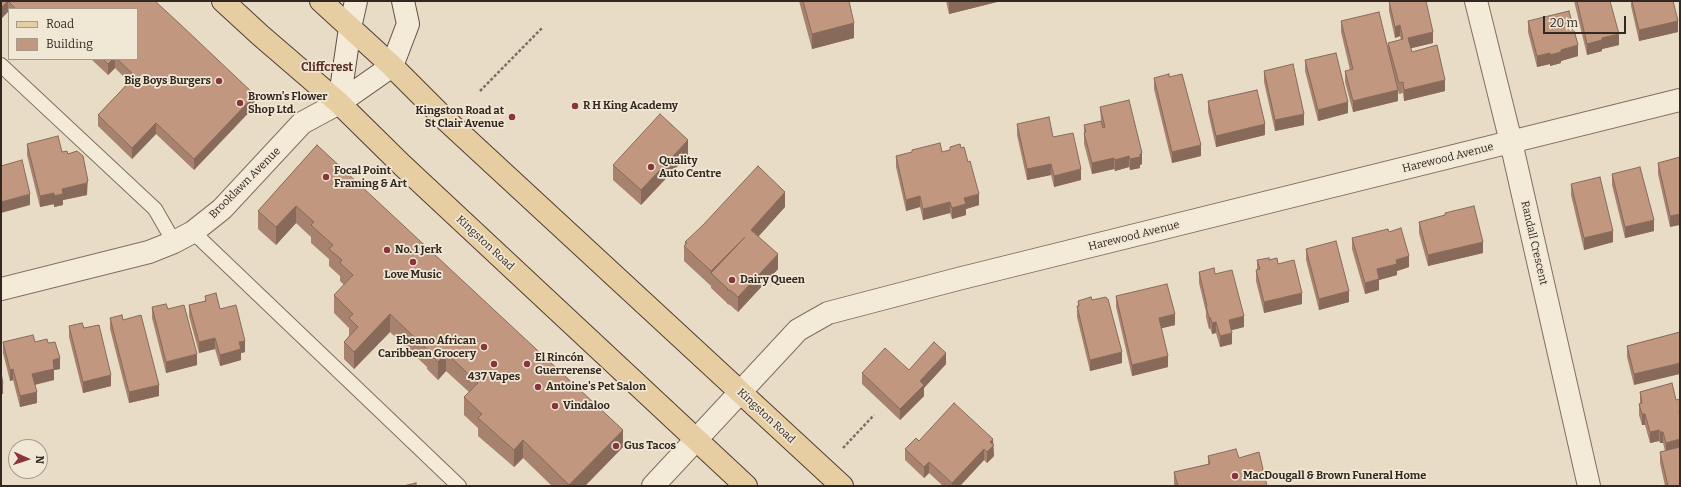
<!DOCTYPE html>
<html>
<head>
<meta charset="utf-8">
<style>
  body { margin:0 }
  #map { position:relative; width:1681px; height:487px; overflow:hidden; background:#e8dcc6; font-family:Bitter,serif }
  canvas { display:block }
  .frame { position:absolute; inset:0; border:2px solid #332820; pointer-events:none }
  .legend { position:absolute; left:8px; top:8px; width:130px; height:52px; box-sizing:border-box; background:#f1e7d5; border:1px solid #a59b8d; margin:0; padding:5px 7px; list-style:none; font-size:12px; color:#332820 }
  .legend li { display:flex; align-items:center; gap:8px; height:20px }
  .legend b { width:20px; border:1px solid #a59b8d }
  .north { position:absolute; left:8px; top:439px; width:40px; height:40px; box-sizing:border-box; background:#f1e7d5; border:1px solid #a59b8d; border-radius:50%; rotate:93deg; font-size:11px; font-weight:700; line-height:16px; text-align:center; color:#332820 }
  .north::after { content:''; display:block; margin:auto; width:14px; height:18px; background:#89353b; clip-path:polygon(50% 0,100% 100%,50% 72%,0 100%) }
  .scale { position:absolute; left:1543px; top:16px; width:83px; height:18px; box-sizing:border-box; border:2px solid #332820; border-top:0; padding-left:5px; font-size:12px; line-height:14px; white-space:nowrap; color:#332820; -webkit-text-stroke:3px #f1e7d5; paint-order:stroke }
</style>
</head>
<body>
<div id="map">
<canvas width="1681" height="487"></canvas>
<div class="frame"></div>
<ul class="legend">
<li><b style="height:5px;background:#e7cda2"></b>Road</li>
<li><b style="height:11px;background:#c29780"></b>Building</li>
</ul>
<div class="north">N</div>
<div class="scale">20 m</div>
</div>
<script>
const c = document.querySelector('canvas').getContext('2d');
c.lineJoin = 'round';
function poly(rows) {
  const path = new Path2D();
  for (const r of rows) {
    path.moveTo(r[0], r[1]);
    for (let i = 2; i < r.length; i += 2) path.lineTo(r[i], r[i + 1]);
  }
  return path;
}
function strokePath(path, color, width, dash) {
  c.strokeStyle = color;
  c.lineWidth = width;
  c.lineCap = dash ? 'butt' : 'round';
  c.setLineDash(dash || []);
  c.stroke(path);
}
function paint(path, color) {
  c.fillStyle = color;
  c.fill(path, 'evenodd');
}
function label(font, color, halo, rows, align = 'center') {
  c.font = font + ' Bitter,serif';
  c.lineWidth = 3.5;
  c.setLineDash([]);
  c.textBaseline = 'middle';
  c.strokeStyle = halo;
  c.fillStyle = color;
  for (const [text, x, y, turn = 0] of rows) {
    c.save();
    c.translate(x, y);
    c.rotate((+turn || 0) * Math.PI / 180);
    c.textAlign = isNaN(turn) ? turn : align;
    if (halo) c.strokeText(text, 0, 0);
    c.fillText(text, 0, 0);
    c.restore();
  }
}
const service = poly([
  [1,65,155,209,174,242],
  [193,232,459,486]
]);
const minor = poly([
  [1476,1,1511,142,1589,486],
  [1,289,149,252,174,242,193,232,222,209,302,123,339,103],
  [653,486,798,330,828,313,958,279,1680,100]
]);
const secondary = poly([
  [339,103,392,66,408,24,403,1],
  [339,103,350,28,356,1]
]);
const primary = poly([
  [223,1,260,35,339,103,402,165,746,486],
  [321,1,392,66,447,121,842,486]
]);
strokePath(service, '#816e5e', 16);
strokePath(minor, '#816e5e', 24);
strokePath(secondary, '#635041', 24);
strokePath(primary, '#503e32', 24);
strokePath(poly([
  [480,91,543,27],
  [843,448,874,415]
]), '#816e5e', 2.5, [3, 2]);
strokePath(service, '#f4ead8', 14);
strokePath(minor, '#f4ead8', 22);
strokePath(secondary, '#f4ead8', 22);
strokePath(primary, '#e7cda2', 22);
paint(poly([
  [1,1,155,1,255,106,194,170,156,134,132,159,98,126,98,115,129,82,115,68,108,75,91,59,137,59,137,9,9,9,9,13],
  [799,1,849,1,854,38,812,49],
  [946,1,997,1,997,2,949,14],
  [1389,1,1433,43,1411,48,1412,52,1445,91,1404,101,1403,93,1399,94,1396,83,1398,101,1353,112,1345,82,1345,71,1350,70,1341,32,1341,21,1388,51,1388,43,1401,40,1400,36,1395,38,1389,11],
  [1574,1,1610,1,1619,45,1602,49,1602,51,1587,55],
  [1631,1,1673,1,1678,32,1639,41,1631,6],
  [1528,21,1578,56,1561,61,1561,63,1550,66,1550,64,1537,67,1528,32],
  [1305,60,1348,113,1318,121,1305,71],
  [1264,71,1304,125,1275,131,1264,82],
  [1169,77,1201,156,1172,163,1154,89,1154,78],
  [1208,101,1265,135,1216,147,1208,112],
  [1100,107,1142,164,1140,165,1140,168,1130,170,1129,167,1115,171,1114,169,1092,174,1084,144,1084,125,1101,121],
  [1017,124,1053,137,1081,180,1054,187,1051,175,1027,180,1017,135],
  [27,144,68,154,88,181,87,195,63,200,63,205,54,207,54,204,40,207,27,155],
  [317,145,623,447,585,486,552,486,523,458,514,467,478,436,478,428,464,415,464,397,469,392,446,371,438,380,427,369,427,367,390,332,354,369,344,359,344,342,349,336,349,328,334,313,334,295,344,285,340,281,340,276,329,266,329,259,311,243,311,237,296,223,276,245,258,229,258,211],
  [950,147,979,205,966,209,966,215,952,219,950,213,923,220,920,207,906,211,896,167,896,156,912,152,912,150,942,152,950,150],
  [688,155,641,205,613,180,613,165],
  [1680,157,1670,227,1658,174,1658,163],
  [1612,174,1654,231,1625,238,1612,185],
  [1571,184,1613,242,1584,250,1571,195],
  [785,207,758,236,778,269,738,312,730,305,727,304,727,303,711,288,711,286,684,261,684,246,685,244,685,242],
  [1445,213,1483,253,1428,266,1419,233,1419,222,1445,216],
  [1389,232,1409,267,1397,271,1397,275,1379,280,1379,290,1365,294,1352,249,1352,238],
  [1306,249,1349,302,1319,310,1306,260],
  [1257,260,1269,260,1278,264,1302,304,1264,313,1256,281,1256,270,1257,270],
  [1199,272,1244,327,1231,330,1232,344,1220,347,1216,333,1212,334,1210,328,1209,329,1206,317,1206,312,1199,283],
  [205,296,220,309,245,352,241,353,241,360,220,366,215,349,199,353,189,316,189,305,205,301],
  [1116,296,1175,325,1161,328,1168,367,1132,376,1116,307],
  [1092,300,1122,363,1090,371,1077,317,1077,306,1078,306,1078,301],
  [152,307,168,309,197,365,166,373,152,318],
  [110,318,123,320,159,396,129,403,110,329],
  [69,326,84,328,111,386,83,393,69,337],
  [1680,332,1634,385,1627,357,1627,346],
  [3,342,35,342,48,343,60,369,54,370,54,380,35,385,37,403,20,407,13,380,10,381,3,353],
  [946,364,924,388,924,396,900,420,862,384,862,373,909,370],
  [1672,383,1680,486,1665,486,1660,463,1660,452,1665,451,1663,443,1660,443,1659,441,1650,443,1645,425,1642,425,1639,415,1639,404,1640,403,1640,392],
  [919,441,993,444,994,456,987,463,984,460,960,486,943,486,929,473,924,478,905,460,905,449],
  [1208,456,1239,458,1267,486,1174,486,1174,472,1208,464]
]), '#a7826e');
paint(poly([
  [8,1,8,12,1,19,1,8],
  [949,1,997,1,997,2,949,14],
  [1678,21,1678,32,1639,41,1639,30],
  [854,23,854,38,812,49,812,34],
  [1400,25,1400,36,1395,38,1395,27],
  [1433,32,1433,43,1408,49,1408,38],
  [1619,34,1619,45,1602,49,1602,51,1587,55,1587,44,1602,38],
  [1578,45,1578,56,1561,61,1561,63,1550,66,1550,55,1561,50],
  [1550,53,1550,64,1537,67,1537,56],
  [113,59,115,59,115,68,108,75,108,64],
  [1445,80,1445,91,1404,101,1404,90],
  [1398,90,1398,101,1353,112,1353,101],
  [255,95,255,106,194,170,194,159],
  [1348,102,1348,113,1318,121,1318,110],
  [1304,114,1304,125,1275,131,1275,120],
  [156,123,156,134,132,159,132,148],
  [1265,124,1265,135,1216,147,1216,136],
  [688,140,688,155,641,205,641,190],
  [1201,145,1201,156,1172,163,1172,152],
  [1142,153,1142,164,1140,165,1140,168,1130,170,1130,159],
  [1129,156,1129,167,1115,171,1115,160],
  [1114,158,1114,169,1092,174,1092,163],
  [1051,164,1051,175,1027,180,1027,169],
  [1081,169,1081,180,1054,187,1054,176],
  [87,183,87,195,63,200,63,205,54,207,54,196,62,189],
  [785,192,785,207,751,245,751,230],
  [54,193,54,204,40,207,40,196],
  [30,194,30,205,1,213,1,202],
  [979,194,979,205,966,209,966,215,952,219,952,208,964,198],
  [920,196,920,207,906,211,906,200],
  [950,202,950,213,923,220,923,209],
  [296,206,296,223,276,245,276,227],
  [1680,214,1680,225,1670,227,1670,216],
  [1654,220,1654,231,1625,238,1625,227],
  [1613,231,1613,242,1584,250,1584,238],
  [745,237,711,273,711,286,711,271],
  [1483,242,1483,253,1428,266,1428,255],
  [778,254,778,269,738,312,738,297],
  [1409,256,1409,267,1397,271,1397,275,1379,280,1379,290,1365,294,1365,283,1377,269,1396,260],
  [1349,291,1349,302,1319,310,1319,299],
  [1302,293,1302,304,1264,313,1264,302],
  [390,314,390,332,354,369,354,352],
  [1175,314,1175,325,1159,329,1159,318],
  [1244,316,1244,327,1229,331,1229,320],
  [1210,317,1210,328,1209,329,1209,318],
  [1216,322,1216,333,1212,334,1212,323],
  [1232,333,1232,344,1220,347,1220,336],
  [215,338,215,349,199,353,199,342],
  [245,341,245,352,241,353,241,360,220,366,220,355,239,342],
  [1122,352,1122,363,1090,371,1090,360],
  [446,353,446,371,438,380,438,362],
  [946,353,946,364,924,388,924,396,900,420,900,409,920,381],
  [197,354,197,365,166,373,166,362],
  [1168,356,1168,367,1132,376,1132,365],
  [60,358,60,369,54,370,54,380,32,385,32,374,53,360],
  [1680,363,1680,374,1634,385,1634,374],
  [13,369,13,380,10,381,10,370],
  [111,375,111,386,83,393,83,382],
  [1,383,3,383,3,394,1,394],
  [159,385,159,396,129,403,129,392],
  [37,392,37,403,20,407,20,396],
  [1642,414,1645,414,1645,425,1642,425],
  [623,430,623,447,585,486,569,486,569,485],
  [1659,430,1659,441,1650,443,1650,432],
  [1660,432,1663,432,1663,443,1660,443],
  [993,439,994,456,987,463,987,452,990,442],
  [1680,439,1680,450,1666,454,1666,443],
  [523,440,523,458,514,467,514,450],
  [984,449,984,460,960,486,952,486,952,483],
  [929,462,929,473,924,478,924,467]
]), '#886a5a');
const building = poly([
  [1,1,155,1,181,25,255,95,194,159,156,123,132,148,98,115,135,76,117,59,137,59,137,9,16,9,8,1,1,8,1,1],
  [803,1,849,1,854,23,812,34,803,1],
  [1389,1,1426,1,1433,32,1408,38,1412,52,1437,45,1445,80,1404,90,1403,82,1399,83,1388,43,1403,39,1400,25,1395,27,1389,1],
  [1577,1,1610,1,1619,34,1602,38,1602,40,1587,44,1577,1],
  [1632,1,1673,1,1678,21,1639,30,1632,1],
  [1569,11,1578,45,1561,50,1561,52,1550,55,1550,53,1537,56,1528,21,1569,11],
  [1379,12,1398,90,1353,101,1345,71,1353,69,1341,21,1379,12],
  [1336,53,1348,102,1318,110,1305,60,1336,53],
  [103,59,113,59,108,64,103,59],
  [1293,64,1304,114,1275,120,1264,71,1293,64],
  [1169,74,1169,77,1182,74,1201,145,1172,152,1154,78,1169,74],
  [1257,90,1265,124,1216,136,1208,101,1257,90],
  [1129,100,1142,153,1140,154,1140,157,1130,159,1129,156,1115,160,1114,158,1092,163,1084,133,1086,132,1084,125,1101,121,1103,128,1105,127,1100,107,1129,100],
  [660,114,688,140,641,190,613,165,660,114],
  [1049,117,1053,137,1073,133,1081,169,1054,176,1051,164,1027,169,1017,124,1049,117],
  [58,136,62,152,67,151,68,154,77,151,83,156,88,181,87,181,87,183,62,189,63,194,54,196,54,193,40,196,27,144,58,136],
  [940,143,942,152,950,150,950,147,960,144,961,148,964,147,968,162,970,161,979,194,964,198,966,204,952,208,950,202,923,209,920,196,906,200,896,156,912,152,912,150,940,143],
  [317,145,623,430,569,485,523,440,514,450,478,418,482,414,464,397,478,383,446,353,438,362,427,351,428,350,390,314,354,352,344,342,358,327,349,318,353,314,334,295,353,275,340,263,342,260,329,249,333,245,311,225,314,222,296,206,276,227,258,211,317,145],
  [1680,157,1680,214,1670,216,1658,163,1680,157],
  [22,160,30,194,1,202,1,166,22,160],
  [758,166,785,192,751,230,778,254,738,297,730,290,727,290,728,289,711,273,745,237,711,271,684,246,687,243,685,242,703,225,758,166],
  [1640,167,1654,220,1625,227,1612,174,1640,167],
  [1600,177,1613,231,1584,238,1571,184,1600,177],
  [1474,206,1483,242,1428,255,1419,222,1445,215,1445,213,1474,206],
  [1401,228,1409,256,1396,260,1397,264,1377,269,1379,279,1365,283,1352,238,1388,229,1389,232,1401,228],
  [1336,241,1349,291,1319,299,1306,249,1336,241],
  [1269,258,1269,260,1277,258,1278,264,1294,260,1302,293,1264,302,1256,270,1260,269,1257,260,1269,258],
  [1214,268,1215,274,1232,270,1244,316,1229,320,1232,333,1220,336,1216,322,1212,323,1210,317,1209,318,1206,306,1207,306,1199,272,1214,268],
  [1167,284,1175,314,1159,318,1168,356,1132,365,1116,296,1167,284],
  [216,293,220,309,236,305,245,341,239,342,241,349,220,355,215,338,199,342,189,305,206,301,205,296,216,293],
  [1091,297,1092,300,1106,297,1107,299,1108,299,1122,352,1090,360,1077,306,1079,306,1078,301,1091,297],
  [166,304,168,309,184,305,197,354,166,362,152,307,166,304],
  [122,315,123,320,141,315,159,385,129,392,110,318,122,315],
  [82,323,84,328,99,325,111,375,83,382,69,326,82,323],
  [1680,332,1680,363,1634,374,1627,346,1680,332],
  [33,335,35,342,47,339,48,343,55,342,60,358,53,360,54,369,32,374,37,392,20,396,13,369,10,370,3,342,33,335],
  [934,342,946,353,920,381,924,385,900,409,862,373,885,348,909,370,934,342],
  [1,373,3,383,1,383,1,373],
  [1672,383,1676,400,1680,399,1680,411,1679,411,1680,416,1680,439,1666,443,1663,432,1660,432,1659,430,1650,432,1645,414,1642,414,1639,404,1642,403,1640,392,1672,383],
  [954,403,993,439,990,442,994,445,987,452,984,449,952,483,929,462,924,467,905,449,916,438,919,441,954,403],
  [1680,447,1680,486,1668,486,1660,452,1680,447],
  [1236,449,1239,458,1259,452,1267,486,1178,486,1174,472,1210,464,1208,456,1236,449],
  [416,483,416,486,403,486,416,483]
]);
paint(building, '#c29780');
strokePath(building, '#886a5a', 1);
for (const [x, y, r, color] of [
  [219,81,4,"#89353b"],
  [240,103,4,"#89353b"],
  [575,106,4,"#89353b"],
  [512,117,4,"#89353b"],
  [651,167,4,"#89353b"],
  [326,177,4,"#89353b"],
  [387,250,4,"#89353b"],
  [413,262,4,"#89353b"],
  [732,280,4,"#89353b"],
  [484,347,4,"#89353b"],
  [494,364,4,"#89353b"],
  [527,364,4,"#89353b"],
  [538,387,4,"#89353b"],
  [555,406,4,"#89353b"],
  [616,446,4,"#89353b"],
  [1235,476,4,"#89353b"]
]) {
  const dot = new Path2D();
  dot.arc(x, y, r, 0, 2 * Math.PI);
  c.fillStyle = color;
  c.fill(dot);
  strokePath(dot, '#f1e7d5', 1.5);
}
label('bold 11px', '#332820', '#f1e7d5', [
  ["Big Boys Burgers",211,81,"right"],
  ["Brown's Flower",248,97],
  ["Shop Ltd.",248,110],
  ["R H King Academy",583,106],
  ["Kingston Road at",504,111,"right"],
  ["St Clair Avenue",504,124,"right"],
  ["Quality",659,161],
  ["Auto Centre",659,174],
  ["Focal Point",334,171],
  ["Framing & Art",334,184],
  ["No. 1 Jerk",395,250],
  ["Love Music",413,275,"center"],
  ["Dairy Queen",740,280],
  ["Ebeano African",476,341,"right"],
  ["Caribbean Grocery",476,354,"right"],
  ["El Rincón",535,358],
  ["Guerrerense",535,371],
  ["437 Vapes",494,377,"center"],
  ["Antoine's Pet Salon",546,387],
  ["Vindaloo",563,406],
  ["Gus Tacos",624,446],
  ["MacDougall & Brown Funeral Home",1243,476]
], 'left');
label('11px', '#332820', '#f1e7d5', [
  ["Harewood Avenue",1448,158,-14],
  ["Brooklawn Avenue",245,183,-45],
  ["Harewood Avenue",1134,236,-14],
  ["Kingston Road",485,243,43],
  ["Randall Crescent",1534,243,77],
  ["Kingston Road",766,416,43]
]);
label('bold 12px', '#5b2c25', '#f1e7d5', [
  ["Cliffcrest",327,68]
]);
</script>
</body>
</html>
